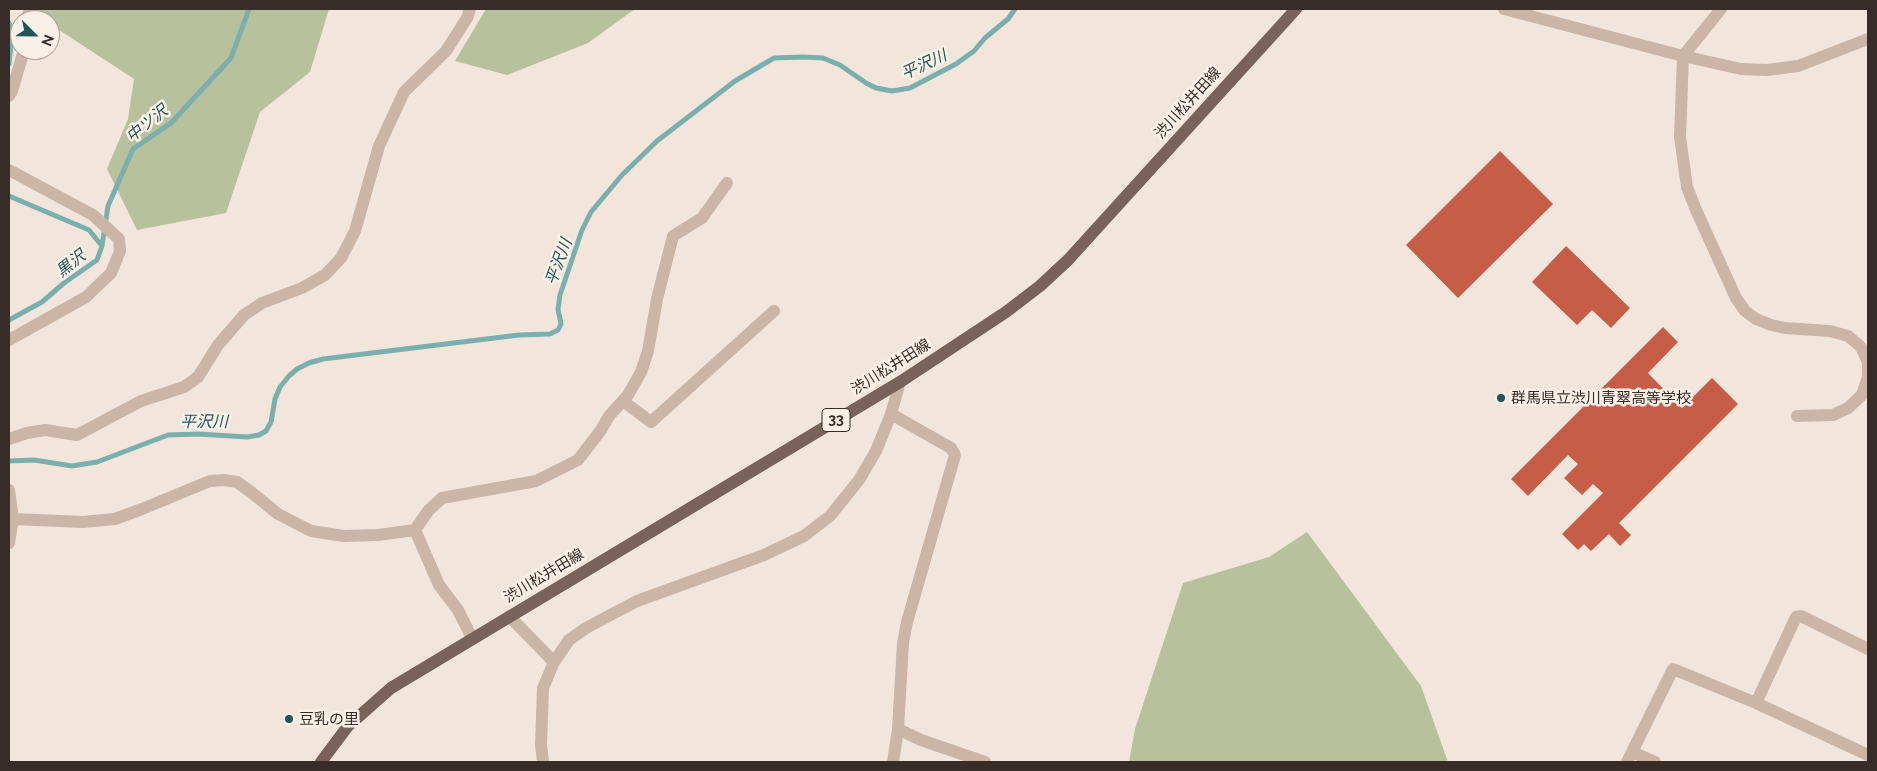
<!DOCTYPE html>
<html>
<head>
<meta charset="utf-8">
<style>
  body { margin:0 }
  #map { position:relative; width:1877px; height:771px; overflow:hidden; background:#f2e6dc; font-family:Raleway,sans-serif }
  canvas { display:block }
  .frame { position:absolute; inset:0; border:10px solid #372c28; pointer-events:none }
  .north { position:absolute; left:10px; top:10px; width:50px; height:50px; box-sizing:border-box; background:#faf0e8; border:1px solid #aca29b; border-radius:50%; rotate:113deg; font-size:14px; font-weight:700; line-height:20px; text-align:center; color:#372c28 }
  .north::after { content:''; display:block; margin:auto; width:18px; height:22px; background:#1d5858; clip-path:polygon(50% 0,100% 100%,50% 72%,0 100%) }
</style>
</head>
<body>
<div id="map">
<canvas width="1877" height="771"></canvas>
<div class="frame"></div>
<div class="north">N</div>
</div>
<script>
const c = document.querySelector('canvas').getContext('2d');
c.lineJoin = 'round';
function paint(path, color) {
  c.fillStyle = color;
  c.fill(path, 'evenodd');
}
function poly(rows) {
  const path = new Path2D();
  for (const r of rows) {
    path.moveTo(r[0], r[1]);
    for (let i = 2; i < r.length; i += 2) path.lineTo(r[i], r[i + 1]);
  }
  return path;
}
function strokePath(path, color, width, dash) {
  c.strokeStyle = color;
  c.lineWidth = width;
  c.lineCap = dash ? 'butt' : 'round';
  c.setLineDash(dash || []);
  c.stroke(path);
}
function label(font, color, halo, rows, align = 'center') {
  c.font = font + ' Raleway,"Noto Sans JP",sans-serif';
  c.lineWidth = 5;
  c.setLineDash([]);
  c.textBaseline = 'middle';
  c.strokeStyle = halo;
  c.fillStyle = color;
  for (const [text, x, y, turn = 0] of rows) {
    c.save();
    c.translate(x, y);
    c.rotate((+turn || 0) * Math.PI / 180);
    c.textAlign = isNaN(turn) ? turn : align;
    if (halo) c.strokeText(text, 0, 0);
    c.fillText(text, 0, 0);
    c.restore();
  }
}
paint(poly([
  [25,9,329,9,310,72,260,112,226,213,137,230,107,169,128,119,134,79,50,24,50,20,44,20],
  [486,9,635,9,588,43,507,75,455,61],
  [1307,532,1421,686,1448,762,1129,762,1135,729,1183,583,1269,557]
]), '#b7c19b');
strokePath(poly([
  [9,23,12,34,9,64],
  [9,196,89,230,102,246],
  [9,320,42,302,64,283,97,260,102,246,108,206,133,149,171,123,231,58,249,9],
  [9,461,34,460,72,466,97,462,168,435,198,434,247,437,259,435,266,431,271,422,275,399,280,387,289,376,297,369,309,363,323,359,519,335,550,334,558,330,561,324,558,309,560,295,582,230,591,212,622,175,657,141,735,81,774,58,803,57,823,58,840,65,866,83,876,88,892,91,910,88,956,64,974,51,985,38,1008,19,1015,9]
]), '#7aafae', 5);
paint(poly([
  [1500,151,1553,204,1458,298,1406,245],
  [1566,246,1630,308,1611,328,1592,310,1577,325,1532,282],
  [1663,327,1678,342,1648,373,1682,408,1712,378,1738,404,1619,523,1631,535,1620,546,1609,534,1591,551,1584,544,1578,550,1562,534,1603,493,1593,484,1582,495,1564,478,1578,464,1568,455,1528,496,1511,479]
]), '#c65d46');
strokePath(poly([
  [1504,9,1683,56,1741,69,1767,70,1798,66,1868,39],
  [1721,9,1683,56,1680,137,1687,187,1696,210,1736,298,1745,311,1756,319,1771,325,1785,328,1830,331,1848,336,1861,347,1868,362,1868,377,1862,395,1848,408,1833,415,1797,416],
  [29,20,29,9],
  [9,96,12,91,24,50],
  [9,170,93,215,119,239,120,251,111,273,86,297,9,340],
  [623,401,651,422,774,311],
  [891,414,951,448,955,455,907,622,903,643,898,729,893,762],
  [9,439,27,433,45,430,77,435,141,401,184,387,198,377,218,345,244,315,262,303,302,288,325,275,341,258,355,231,379,146,404,92,446,51,467,18,470,9],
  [9,490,13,519,9,543],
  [13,519,83,522,115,519,142,509,210,481,223,480,237,482,251,492,278,514,311,531,344,536,378,535,415,530,439,585,458,610,472,638],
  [415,530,428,511,442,498,536,481,578,460,601,430,609,416,628,395,641,372,648,351,657,299,673,236,702,218,727,183],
  [509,616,554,662],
  [1756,703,1796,617,1801,616,1868,649],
  [898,729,921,740,985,762],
  [1632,752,1655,762],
  [543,762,541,745,543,688,554,662,569,640,586,628,637,601,764,555,804,536,830,516,859,480,876,451,891,414,900,382],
  [1627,762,1673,669,1756,703,1868,755]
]), '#cab5a7', 12);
strokePath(poly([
  [321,762,348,726,391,688,900,382,1006,312,1040,286,1068,260,1296,9]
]), '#796259', 12);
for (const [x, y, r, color] of [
  [1501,398,5,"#1d5858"],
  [289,719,5,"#1d5858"]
]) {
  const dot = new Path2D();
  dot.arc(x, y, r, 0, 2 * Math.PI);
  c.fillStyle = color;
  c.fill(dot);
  strokePath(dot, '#faf0e8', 2);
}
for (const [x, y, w] of [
  [836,420,28]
]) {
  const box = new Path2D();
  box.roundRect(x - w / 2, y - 11.5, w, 23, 4);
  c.fillStyle = '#faf0e8';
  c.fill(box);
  strokePath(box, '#372c28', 1);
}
label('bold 14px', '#372c28', null, [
  ["33",836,420]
]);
label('15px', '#372c28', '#faf0e8', [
  ["渋川松井田線",1188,103,-48],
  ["渋川松井田線",891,367,-32],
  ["渋川松井田線",544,576,-31]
]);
label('15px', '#372c28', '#faf0e8', [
  ["群馬県立渋川青翠高等学校",1511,398],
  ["豆乳の里",299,719]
], 'left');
label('italic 16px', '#1d5858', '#faf0e8', [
  ["平沢川",924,65,-25],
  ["中ツ沢",147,124,-39],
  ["平沢川",559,262,-70],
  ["黒沢",71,264,-38],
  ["平沢川",204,422]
]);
</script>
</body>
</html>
